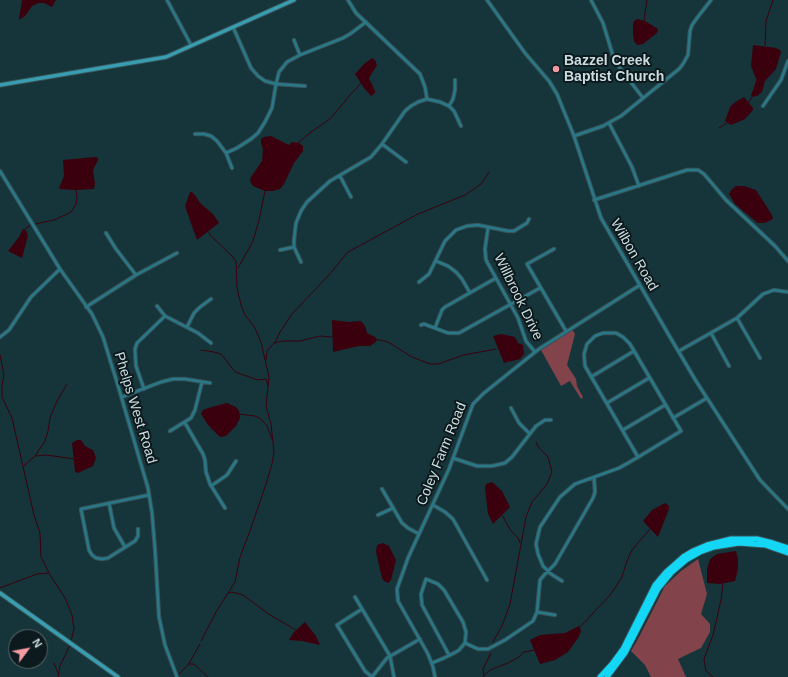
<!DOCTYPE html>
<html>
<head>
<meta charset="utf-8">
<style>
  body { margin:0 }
  #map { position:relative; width:788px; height:677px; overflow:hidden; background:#15353b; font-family:Helvetica,sans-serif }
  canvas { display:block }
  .north { position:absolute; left:8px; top:629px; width:40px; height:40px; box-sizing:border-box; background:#0d1a1d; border:1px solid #59686b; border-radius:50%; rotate:58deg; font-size:11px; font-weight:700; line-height:16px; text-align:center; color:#cbdce0 }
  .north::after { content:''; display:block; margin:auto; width:14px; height:18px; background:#f49aa3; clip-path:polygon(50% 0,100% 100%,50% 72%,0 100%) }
</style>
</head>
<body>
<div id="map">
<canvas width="788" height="677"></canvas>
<div class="north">N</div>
</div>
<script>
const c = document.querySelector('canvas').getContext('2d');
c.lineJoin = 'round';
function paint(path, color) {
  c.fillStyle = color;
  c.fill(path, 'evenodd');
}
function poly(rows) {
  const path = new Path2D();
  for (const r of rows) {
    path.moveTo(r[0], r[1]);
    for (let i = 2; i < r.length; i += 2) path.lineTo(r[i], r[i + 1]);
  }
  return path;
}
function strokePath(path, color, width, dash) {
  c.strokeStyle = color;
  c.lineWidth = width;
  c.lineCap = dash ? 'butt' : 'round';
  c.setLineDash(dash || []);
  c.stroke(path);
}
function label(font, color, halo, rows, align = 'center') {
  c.font = font + ' Helvetica,sans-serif';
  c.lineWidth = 4;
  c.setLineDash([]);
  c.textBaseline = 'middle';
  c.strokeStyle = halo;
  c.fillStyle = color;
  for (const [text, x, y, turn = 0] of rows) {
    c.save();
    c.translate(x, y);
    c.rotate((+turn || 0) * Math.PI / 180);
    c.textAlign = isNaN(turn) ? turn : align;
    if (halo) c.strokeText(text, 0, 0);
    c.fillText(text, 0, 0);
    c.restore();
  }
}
paint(poly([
  [572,329,575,334,567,365,576,379,577,386,583,397,581,399,570,381,561,386,541,350],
  [698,559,707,594,701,614,710,624,710,632,701,648,678,659,686,677,651,677,645,665,631,651,638,639,665,586,681,571]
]), '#82434b');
paint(poly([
  [22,0,56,0,52,7,44,3,39,3,32,6,25,16,19,20],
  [637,19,645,21,658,29,657,33,643,44,637,45,634,41,633,34,633,24,634,21],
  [753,45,776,48,780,50,781,52,776,69,765,81,762,92,757,96,752,97,751,95,757,81,751,66],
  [372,58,375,60,377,65,369,78,375,91,375,93,371,96,364,88,355,74,364,64],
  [744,97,753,108,753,110,745,119,731,125,725,121,730,107,734,103],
  [271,136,289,145,292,142,299,143,303,146,303,151,294,163,284,184,280,189,273,191,265,191,253,186,250,181,251,177,262,161,263,149,261,143,261,139,264,137],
  [95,157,98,158,98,160,93,170,95,184,94,189,75,190,60,189,59,188,64,176,63,160],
  [736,186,744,186,756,190,772,215,773,219,765,223,758,223,735,204,729,194,732,189],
  [190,192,192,192,195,195,200,203,213,214,219,223,197,240,186,209,185,206],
  [23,229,26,230,28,236,22,258,8,251,19,237],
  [332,320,349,322,361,321,365,326,367,333,375,337,377,341,370,346,359,346,333,352],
  [501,334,515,337,518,343,523,345,524,354,520,359,504,363,493,336],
  [227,403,236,407,239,411,240,418,236,426,226,436,220,437,208,425,201,414,203,410,208,408],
  [77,440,81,440,85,446,93,450,96,458,93,466,78,473,75,472,72,443],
  [492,482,502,491,510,507,493,524,488,514,485,489,486,484],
  [665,503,669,506,669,509,658,537,643,521,652,510],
  [383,543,389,546,396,560,391,580,388,583,384,581,382,578,376,552,377,545],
  [736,551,738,560,738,569,735,581,720,584,707,583,707,569,710,559,717,554],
  [305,622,316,636,320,645,302,641,289,640,294,632],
  [579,626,580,627,581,632,578,638,568,652,555,660,540,664,530,640,540,635,565,633]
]), '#3b000e');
strokePath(poly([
  [645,21,644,19,647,0],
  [765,46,766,21,773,0],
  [754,88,757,80],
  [748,103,752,97],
  [719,128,727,123],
  [298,143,311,132,330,119,350,95,362,82],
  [25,229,31,225,54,220,71,212,76,204,77,198,76,189],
  [238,268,253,241,259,220,265,191],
  [375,339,388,342,412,357,430,364,438,364,464,355,496,349],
  [275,343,280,332,292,314,328,276,348,252,418,214,465,195,481,184,489,172],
  [201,350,214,352,221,354,235,372,258,380,266,379,268,386],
  [0,355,4,375,2,385,2,397,12,418,34,515,40,533,41,557,50,575,65,598,72,615,74,629,71,641],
  [266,360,267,351,274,343,283,341,300,341,320,336,332,337],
  [238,414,255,416,261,419,267,426,272,439],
  [36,456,46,455,75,459],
  [24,466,35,456,45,441,48,431,50,418,57,401,67,384],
  [502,515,511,531,518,538,520,543],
  [0,588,37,574,48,573],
  [229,593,232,592,243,595,270,615,296,630],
  [579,628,611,594,622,577,627,561,632,550,650,529],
  [201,641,216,612,235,582,240,557,250,531,266,484,272,464,274,452,271,424,266,406,269,377,261,342,255,328,245,315,241,305,237,288,236,262,234,258,210,235,209,232],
  [493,642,502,626,510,604,526,517,532,502,547,484,552,472,548,457,539,448,536,442],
  [54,663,58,673],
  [189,664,194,664,208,677],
  [178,675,188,665,200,644],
  [483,676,490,670,508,663,519,657,524,652,535,650],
  [58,677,60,666,70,645],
  [484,677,483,669,491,653],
  [713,677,706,671,704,659,713,635,721,600,723,583]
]), '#3b000e', 1);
const street = poly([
  [167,0,191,45],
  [348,0,356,13,420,74,425,87,427,99],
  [487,0,525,53,549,81,557,94,574,136,601,218,670,337,696,381,760,480,788,509],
  [591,0,603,23,614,59,620,68,643,98],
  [233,27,251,68,258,76,265,81,276,84,305,86],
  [294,40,300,55],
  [449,106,453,99,455,90,455,80],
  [763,106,781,80,788,61],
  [609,123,632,167,639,186],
  [195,134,204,134,211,136,217,141,226,153,232,168],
  [574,136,603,126,621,116,679,69,683,64,688,55,690,31,692,25,697,18,711,0],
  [382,144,406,162],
  [226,153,237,148,251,139,258,133,265,122,272,108,276,84,279,72,287,62,300,55,343,38,350,34,366,22],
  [0,171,60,269,92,314,103,337,119,389,148,488,152,513,155,549,159,617,165,645,177,677],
  [340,176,351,197],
  [594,200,687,170,698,170,704,174,726,200,775,246,788,261],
  [488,228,485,249,486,260,518,318,526,341,535,352],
  [106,233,116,249,136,275],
  [554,249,527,264,566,331],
  [280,250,294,247],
  [436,261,448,266,456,272,462,279,470,293],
  [301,262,294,247,294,240,296,223,301,211,307,202,330,181,371,157,382,144,405,111,411,106,418,102,427,99,440,102,449,106,454,111,461,126],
  [419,282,429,274,445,241,456,230,467,226,478,225,508,231,514,231,527,223,529,219],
  [157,306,165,316,198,333,211,343],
  [86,307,136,275,177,253],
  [737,318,760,358],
  [421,325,424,324,448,333,459,333,540,288],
  [187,327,194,313,200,307,211,299],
  [435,328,442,310,445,307,496,278],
  [711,333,729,366],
  [0,337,9,330,31,297,60,269],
  [679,351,737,318,763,294,774,290,788,292],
  [591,377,634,351],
  [144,389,136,366,135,349,137,343,165,316],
  [122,397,161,382,173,379,185,379,210,383],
  [607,403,649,378],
  [511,408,519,423,529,433],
  [673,418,707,398],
  [185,423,203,454,205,460,206,472,210,484,225,508],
  [623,430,665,405],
  [170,431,191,418,195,410,202,382],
  [453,458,477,466,492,466,505,463,512,457,536,426,545,420,551,420],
  [211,486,227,475,236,461],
  [382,489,402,523,408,528,419,534],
  [109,503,114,528,125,547],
  [433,505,445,512,453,519,487,580],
  [378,515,393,508],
  [138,529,138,536,135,541,108,558,102,559,96,558,92,555,89,550,81,509,149,495],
  [562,581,551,574,543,566,538,554,536,544,540,527,560,497,575,484,619,468,628,463,640,456,681,431,630,344,623,337,616,333,603,333,595,336,587,344,584,354,585,366,638,457],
  [355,597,390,656,394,677],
  [362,609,337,625,365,671,372,677],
  [537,612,555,615],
  [465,643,478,649,488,649,505,640,533,621,537,612,540,580,545,574,555,564,593,498,595,492,594,478],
  [432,663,444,658,456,652,459,650,465,643,466,632,463,622,444,590,438,584,426,579,421,594,422,605,449,655],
  [372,677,387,658,420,639],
  [435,677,433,667,428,654,398,601,397,589,408,558,449,469,473,404,484,393,539,349,640,285]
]);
const secondary = poly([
  [0,85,166,57,294,0],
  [0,593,118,677]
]);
const highway = poly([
  [600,677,612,664,623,649,655,585,666,572,683,557,693,551,707,545,731,539,757,539,773,543,788,548],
  [607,677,625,653,658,589,672,572,686,560,700,552,714,547,739,543,765,545,788,553]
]);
strokePath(street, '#365359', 4.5);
strokePath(secondary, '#365359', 5.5);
strokePath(highway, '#365359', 7);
strokePath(street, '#297887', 2.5);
strokePath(secondary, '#399db0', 3.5);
strokePath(highway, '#14d6f5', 5);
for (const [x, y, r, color] of [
  [556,69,4,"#f49aa3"]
]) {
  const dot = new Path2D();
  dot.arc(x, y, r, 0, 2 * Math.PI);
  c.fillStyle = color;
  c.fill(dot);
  strokePath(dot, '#0d1a1d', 1.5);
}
label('bold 14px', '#cbdce0', '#0d1a1d', [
  ["Bazzel Creek",564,61],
  ["Baptist Church",564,77]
], 'left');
label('14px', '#cbdce0', '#0d1a1d', [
  ["Wilbon Road",634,255,60],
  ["Willbrook Drive",518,297,64],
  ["Phelps West Road",135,408,73],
  ["Coley Farm Road",442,454,-68]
]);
</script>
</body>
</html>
